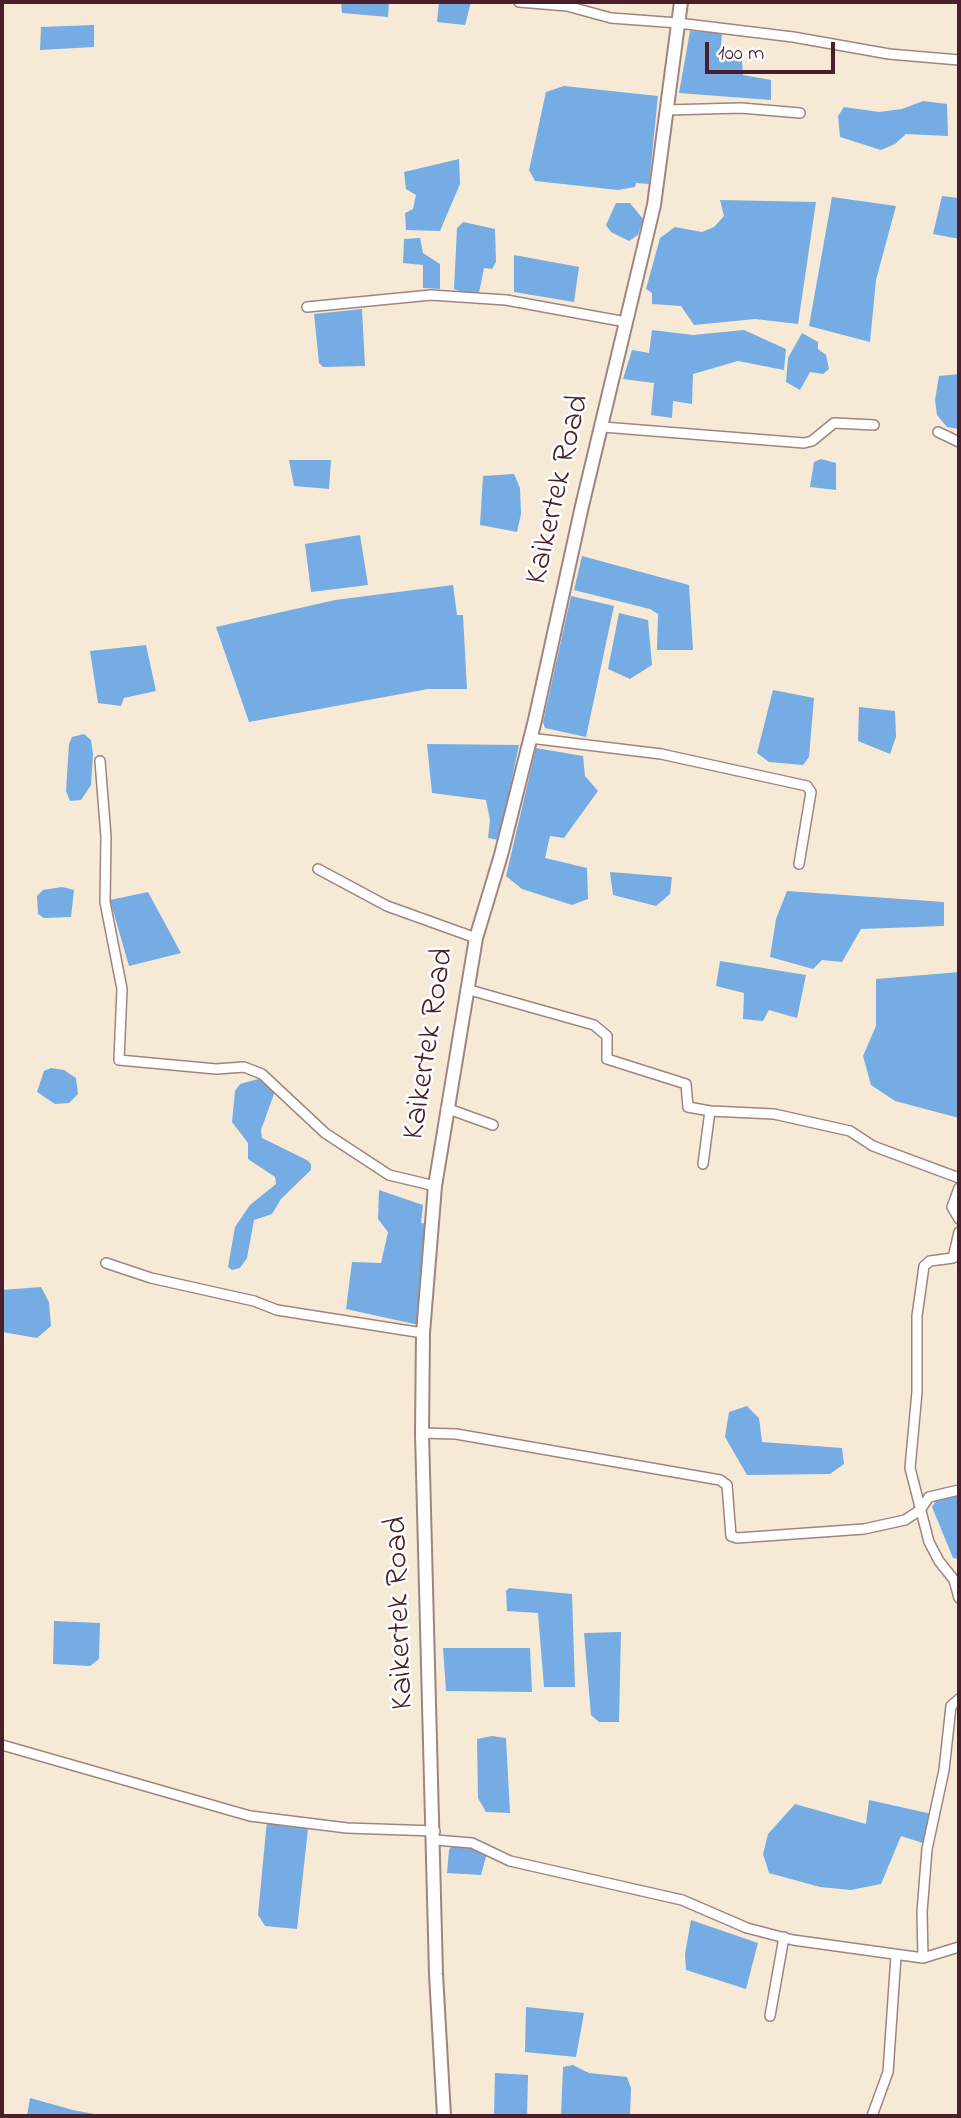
<!DOCTYPE html>
<html>
<head>
<meta charset="utf-8">
<style>
  body { margin:0 }
  #map { position:relative; width:961px; height:2118px; overflow:hidden; background:#f6ead6; font-family:"Indie Flower",sans-serif }
  canvas { display:block }
  .frame { position:absolute; inset:0; border:4px solid #4a1f2b; pointer-events:none }
  .scale { position:absolute; left:705px; top:42px; width:130px; height:32px; box-sizing:border-box; border:4px solid #4a1f2b; border-top:0; padding-left:9px; font-size:21px; line-height:24px; white-space:nowrap; color:#4a1f2b; -webkit-text-stroke:5px #fff; paint-order:stroke }
</style>
</head>
<body>
<div id="map">
<canvas width="961" height="2118"></canvas>
<div class="frame"></div>
<div class="scale">100 m</div>
</div>
<script>
const c = document.querySelector('canvas').getContext('2d');
c.lineJoin = 'round';
function paint(path, color) {
  c.fillStyle = color;
  c.fill(path, 'evenodd');
}
function poly(rows) {
  const path = new Path2D();
  for (const r of rows) {
    path.moveTo(r[0], r[1]);
    for (let i = 2; i < r.length; i += 2) path.lineTo(r[i], r[i + 1]);
  }
  return path;
}
function strokePath(path, color, width, dash) {
  c.strokeStyle = color;
  c.lineWidth = width;
  c.lineCap = dash ? 'butt' : 'round';
  c.setLineDash(dash || []);
  c.stroke(path);
}
function label(font, color, halo, rows, align = 'center') {
  c.font = font + ' "Indie Flower",sans-serif';
  c.lineWidth = 5;
  c.setLineDash([]);
  c.textBaseline = 'middle';
  c.strokeStyle = halo;
  c.fillStyle = color;
  for (const [text, x, y, turn = 0] of rows) {
    c.save();
    c.translate(x, y);
    c.rotate((+turn || 0) * Math.PI / 180);
    c.textAlign = isNaN(turn) ? turn : align;
    if (halo) c.strokeText(text, 0, 0);
    c.fillText(text, 0, 0);
    c.restore();
  }
}
paint(poly([
  [341,2,389,2,388,17,342,13],
  [439,2,471,2,465,25,437,22],
  [94,25,94,47,40,50,41,27],
  [690,31,722,33,720,59,742,61,743,75,771,80,771,100,679,93],
  [564,86,658,96,649,184,636,183,635,187,618,190,535,181,529,170,546,92],
  [923,101,947,104,948,136,906,134,895,144,881,150,840,137,838,116,844,107,879,112,902,109],
  [459,159,460,184,440,231,406,230,405,213,413,209,416,195,406,189,404,172],
  [942,196,959,198,959,239,933,234],
  [832,197,896,206,876,280,870,342,809,326],
  [720,200,816,202,798,324,755,319,694,325,681,306,652,304,652,293,646,289,660,238,675,227,702,232,714,227,724,216],
  [616,203,630,203,643,219,638,235,629,241,611,232,606,225],
  [463,222,495,229,496,262,492,269,484,268,479,293,474,296,454,289,457,228],
  [420,238,423,253,440,264,440,289,423,288,423,265,403,263,404,239],
  [514,255,579,267,574,302,514,292],
  [362,309,365,366,323,367,319,363,314,314],
  [652,330,693,335,744,330,786,349,784,370,738,361,693,374,692,404,673,401,672,418,651,415,654,383,623,379,632,350,649,353],
  [802,333,818,342,818,349,826,355,829,369,823,374,810,372,800,390,786,382,788,358],
  [959,374,959,429,947,427,937,415,935,400,939,376],
  [821,459,836,463,836,490,810,487,814,462],
  [289,460,331,460,329,489,294,486],
  [514,474,520,488,521,514,517,532,480,525,483,476],
  [360,535,368,585,311,592,305,544],
  [582,556,689,585,693,650,657,650,658,614,650,609,574,590],
  [453,585,457,615,463,615,467,689,428,689,249,722,216,627,335,600],
  [571,596,614,606,586,737,545,728,543,722],
  [619,613,648,620,652,665,630,679,608,669],
  [146,645,156,691,124,698,121,706,98,703,90,651],
  [773,690,814,698,809,757,803,765,769,762,757,753],
  [859,707,895,711,896,737,890,754,858,741],
  [84,734,91,740,93,754,91,785,81,800,70,801,66,791,69,744,72,737],
  [427,744,519,745,499,840,488,838,490,820,486,800,432,793],
  [536,748,583,756,585,776,598,791,564,838,550,836,545,858,587,868,588,899,572,905,522,889,506,876],
  [610,872,672,877,670,894,656,906,613,895],
  [62,887,74,890,71,917,44,918,38,914,37,896,43,890],
  [787,891,944,902,944,926,861,929,842,962,822,960,813,969,770,957,776,919],
  [148,892,181,953,129,966,110,900],
  [720,961,806,975,797,1018,769,1010,763,1021,743,1019,744,993,716,986],
  [959,972,959,1118,895,1101,871,1085,863,1056,876,1026,876,979],
  [51,1068,64,1070,76,1078,78,1094,69,1103,55,1104,37,1092,44,1071],
  [258,1079,272,1087,274,1094,261,1130,262,1138,307,1160,311,1164,311,1170,281,1199,272,1214,254,1220,247,1258,240,1268,232,1270,228,1267,235,1227,250,1205,276,1184,275,1177,248,1159,248,1143,232,1122,235,1091,240,1084],
  [379,1190,423,1205,421,1223,428,1224,419,1325,346,1309,352,1262,381,1263,388,1232,378,1219],
  [41,1287,49,1302,51,1326,37,1338,2,1332,2,1290],
  [747,1406,759,1418,762,1442,842,1448,844,1464,830,1474,747,1475,725,1437,729,1412],
  [959,1496,959,1559,953,1558,932,1507,937,1498],
  [509,1588,572,1594,575,1687,544,1687,538,1613,507,1611,506,1591],
  [54,1621,100,1623,99,1659,90,1666,53,1664],
  [621,1632,619,1722,599,1722,591,1715,584,1633],
  [443,1648,530,1648,532,1692,446,1691],
  [492,1736,506,1738,510,1813,486,1812,478,1798,477,1739],
  [869,1800,932,1814,926,1844,901,1836,881,1884,851,1890,820,1887,769,1873,763,1854,768,1834,795,1804,866,1824],
  [267,1820,308,1829,297,1929,265,1926,258,1915],
  [454,1843,468,1844,487,1853,481,1875,447,1873,449,1850],
  [691,1920,758,1943,746,1989,686,1970,685,1954],
  [526,2007,584,2013,576,2057,525,2052],
  [573,2065,589,2073,627,2077,631,2088,630,2116,561,2116,563,2067],
  [495,2073,528,2075,527,2116,494,2116],
  [30,2098,73,2110,105,2116,27,2116]
]), '#75ace3');
const minor = poly([
  [519,2,567,6,611,18,678,23,793,37,889,54,959,60],
  [666,110,741,108,800,113],
  [307,307,431,295,506,300,626,322],
  [603,427,804,443,812,441,834,423,874,425],
  [938,432,959,442],
  [530,738,661,754,807,786,811,792,799,864],
  [100,761,106,837,105,902,122,989,119,1060,216,1069,244,1067,262,1074,325,1133,389,1175,435,1186],
  [318,869,387,906,476,938],
  [466,989,594,1025,607,1036,607,1059,686,1084,688,1107,710,1111],
  [446,1108,493,1125],
  [703,1164,710,1111,774,1114,850,1131,873,1146,959,1178],
  [959,1188,952,1207,959,1219],
  [959,1232,953,1258,930,1261,924,1266,917,1316,917,1392,910,1468,929,1542,939,1561,954,1580,959,1598],
  [106,1263,151,1278,254,1301,277,1310,423,1333],
  [422,1433,456,1434,720,1480,727,1485,731,1536,737,1538,864,1529,905,1520,920,1510,929,1497,959,1490],
  [2,1745,250,1816,347,1828,435,1831],
  [435,1840,472,1843,510,1861,682,1900,747,1928,793,1940,923,1958,959,1947],
  [923,1958,922,1912,927,1849,944,1770,951,1706,959,1699],
  [770,2016,784,1937],
  [872,2116,888,2072,896,1956]
]);
const secondary = poly([
  [444,2116,436,1974,422,1433,423,1333,435,1186,476,938,501,855,535,720,582,506,654,205,681,2]
]);
strokePath(minor, '#a08480', 12);
strokePath(secondary, '#a08480', 16);
strokePath(minor, '#fff', 9);
strokePath(secondary, '#fff', 12);
label('32px', '#4a1f2b', '#fff', [
  ["Kaikertek Road",560,490,-77],
  ["Kaikertek Road",431,1044,-81],
  ["Kaikertek Road",402,1613,-92]
]);
</script>
</body>
</html>
